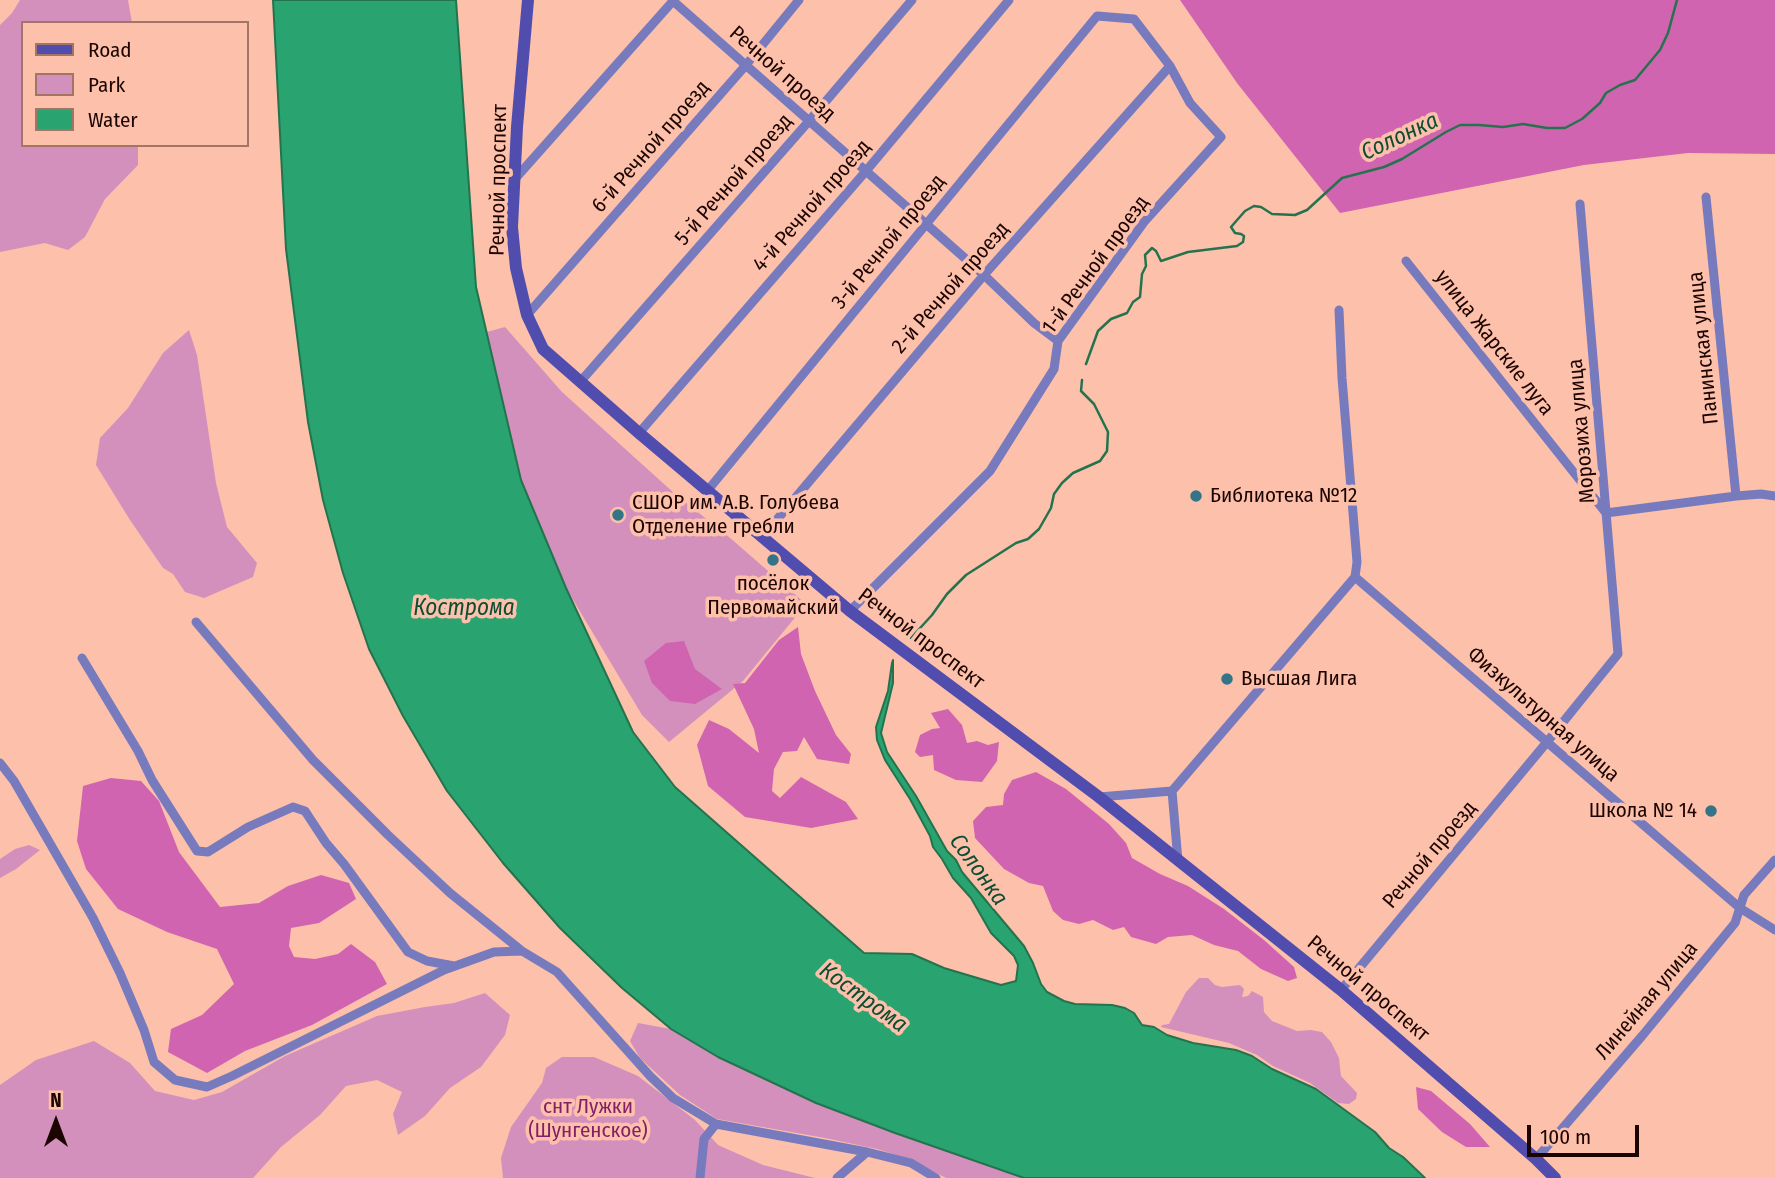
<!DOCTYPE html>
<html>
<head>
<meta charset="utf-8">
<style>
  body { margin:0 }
  #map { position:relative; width:1775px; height:1178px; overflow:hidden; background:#fdc0ab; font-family:"Fira Sans Condensed",sans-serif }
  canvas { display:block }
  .legend { position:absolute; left:21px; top:21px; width:228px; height:126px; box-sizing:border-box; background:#fdc0ab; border:2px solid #a37567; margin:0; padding:9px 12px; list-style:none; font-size:21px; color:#1c0400 }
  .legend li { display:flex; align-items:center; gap:14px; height:35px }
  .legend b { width:35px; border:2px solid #a37567 }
  .north { position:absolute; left:21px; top:1087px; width:70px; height:70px; -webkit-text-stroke:5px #fdc0ab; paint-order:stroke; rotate:0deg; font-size:19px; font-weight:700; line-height:28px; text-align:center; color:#1c0400 }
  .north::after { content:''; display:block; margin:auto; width:24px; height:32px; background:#1c0400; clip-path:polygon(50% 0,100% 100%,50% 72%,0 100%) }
  .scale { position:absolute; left:1527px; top:1125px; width:112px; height:32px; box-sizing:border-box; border:4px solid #1c0400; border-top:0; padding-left:9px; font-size:21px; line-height:24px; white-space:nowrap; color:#1c0400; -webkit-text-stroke:5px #fdc0ab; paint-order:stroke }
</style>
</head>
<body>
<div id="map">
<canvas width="1775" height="1178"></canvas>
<ul class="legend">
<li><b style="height:9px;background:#504daf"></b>Road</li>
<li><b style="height:19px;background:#d390bc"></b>Park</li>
<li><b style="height:19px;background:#29a370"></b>Water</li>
</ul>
<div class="north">N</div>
<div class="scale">100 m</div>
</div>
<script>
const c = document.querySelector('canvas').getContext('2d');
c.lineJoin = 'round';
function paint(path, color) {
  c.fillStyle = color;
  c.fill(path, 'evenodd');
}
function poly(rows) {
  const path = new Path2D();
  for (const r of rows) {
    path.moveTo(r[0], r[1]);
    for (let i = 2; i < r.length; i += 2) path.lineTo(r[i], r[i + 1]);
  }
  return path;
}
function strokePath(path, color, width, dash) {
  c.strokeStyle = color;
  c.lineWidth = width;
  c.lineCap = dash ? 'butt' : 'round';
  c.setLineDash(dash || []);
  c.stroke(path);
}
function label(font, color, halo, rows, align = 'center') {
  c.font = font + ' "Fira Sans Condensed",sans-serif';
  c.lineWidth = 7;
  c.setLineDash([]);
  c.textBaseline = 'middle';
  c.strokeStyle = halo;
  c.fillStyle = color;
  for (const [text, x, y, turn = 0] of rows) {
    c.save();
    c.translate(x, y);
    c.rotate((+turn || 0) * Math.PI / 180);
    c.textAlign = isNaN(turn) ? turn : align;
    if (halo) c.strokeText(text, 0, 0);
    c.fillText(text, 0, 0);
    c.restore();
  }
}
paint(poly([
  [20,0,128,0,132,23,23,23,23,145,138,145,138,165,105,199,85,237,68,250,45,243,0,252,0,25,12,13],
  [505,327,562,392,674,493,729,537,806,604,743,681,669,742,642,715,566,588,521,480,487,332],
  [189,330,197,355,216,483,227,527,257,563,253,577,204,598,185,592,173,574,163,568,130,520,96,465,100,438,128,408,163,353],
  [29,845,40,850,16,869,0,878,0,859,15,849],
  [1199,978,1208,978,1215,985,1222,987,1240,985,1244,989,1242,997,1248,996,1252,991,1263,997,1264,1012,1272,1021,1297,1031,1311,1030,1322,1032,1331,1042,1339,1058,1341,1076,1357,1093,1356,1099,1349,1104,1338,1103,1310,1083,1273,1066,1257,1055,1229,1043,1161,1027,1162,1025,1169,1024,1186,992],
  [485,993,510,1015,505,1035,481,1067,450,1088,425,1116,398,1135,393,1114,402,1092,377,1080,346,1086,320,1115,281,1147,253,1178,0,1178,0,1085,36,1060,94,1041,130,1063,155,1091,194,1100,222,1092,285,1056,377,1016,425,1007,454,1003],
  [638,1023,671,1029,718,1057,816,1103,895,1133,1024,1178,946,1178,912,1160,877,1149,825,1138,717,1119,680,1095,640,1058,630,1041],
  [562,1057,594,1057,638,1076,695,1120,718,1145,763,1165,815,1178,503,1178,501,1158,511,1127,542,1083,546,1068]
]), '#d390bc');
paint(poly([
  [1180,0,1775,0,1775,154,1688,153,1584,165,1340,213,1237,83],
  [798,627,801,654,815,691,836,735,851,754,849,764,817,759,804,737,797,751,783,752,774,769,772,791,780,798,801,777,846,802,858,819,811,828,745,817,708,786,697,745,709,720,729,729,759,753,754,729,733,684,745,683,779,640],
  [684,641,695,669,722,689,695,704,670,701,652,683,644,661,666,643],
  [948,709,962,725,967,743,977,741,988,745,999,742,997,761,982,782,956,780,934,770,933,755,920,757,915,752,920,735,932,729,940,728,931,713],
  [1036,772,1066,789,1109,824,1126,843,1132,858,1160,874,1188,886,1224,909,1264,940,1294,967,1297,978,1288,981,1261,969,1238,951,1214,945,1192,935,1168,937,1156,944,1131,937,1124,927,1113,930,1093,920,1079,924,1063,920,1053,911,1043,886,1029,883,1004,869,975,838,973,821,986,807,1003,805,1004,794,1012,780],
  [111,778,141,781,159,801,179,852,220,907,259,903,288,886,321,875,349,883,356,899,319,923,291,928,289,946,294,957,315,959,338,954,351,944,375,962,387,984,312,1025,245,1051,207,1073,168,1052,171,1029,202,1015,234,984,217,949,167,932,118,909,86,869,77,841,83,786],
  [1416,1087,1431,1091,1470,1124,1490,1147,1466,1147,1442,1132,1418,1109]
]), '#d164b0');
const water = poly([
  [273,0,456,0,476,287,521,480,566,588,633,732,675,787,864,953,912,954,944,968,1001,985,1016,981,1018,965,1014,956,991,933,971,898,953,878,942,859,933,847,930,836,910,799,885,760,877,740,876,727,888,691,892,663,893,660,893,683,881,733,887,752,916,796,947,851,956,860,962,872,1024,946,1033,963,1041,984,1047,992,1064,1001,1075,1004,1112,1005,1125,1008,1134,1013,1142,1025,1154,1027,1167,1035,1193,1043,1236,1050,1252,1056,1272,1069,1316,1089,1375,1132,1389,1148,1403,1157,1425,1178,1024,1178,895,1133,816,1103,718,1057,671,1029,622,988,560,928,503,863,447,791,403,716,369,649,343,573,323,500,308,422,286,249,273,0]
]);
paint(water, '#29a370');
strokePath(water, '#25734e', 2);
strokePath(poly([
  [1086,364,1098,331,1111,319,1127,313,1133,302,1140,297,1142,274,1146,266,1145,255,1152,248,1156,251,1161,261,1188,252,1237,246,1243,242,1244,236,1241,234,1235,233,1231,227,1245,211,1254,206,1261,207,1272,214,1295,215,1307,210,1342,178,1384,167,1402,159,1446,132,1460,125,1479,125,1503,127,1523,124,1547,128,1565,128,1582,119,1600,103,1606,93,1620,85,1635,80,1660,50,1668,33,1677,0],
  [911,638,932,615,947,594,966,575,1016,543,1028,539,1039,529,1051,508,1054,494,1062,483,1073,473,1100,461,1107,451,1108,432,1094,404,1081,391,1082,380]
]), '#25734e', 2.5);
strokePath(poly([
  [672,0,984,275,1034,323,1058,341],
  [514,180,673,1],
  [1706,197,1736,496],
  [1406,261,1606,513,1736,496,1761,494,1775,496],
  [1339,310,1342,378,1357,562,1355,577],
  [527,315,746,65,799,0],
  [580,382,809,121,912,0],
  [639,433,866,171,1009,0],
  [708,490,1097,16,1134,19,1170,66,1190,103,1221,137,1144,222,1058,341,1054,369,990,471,850,611],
  [763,536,984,275,1170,66],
  [1355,577,1740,908,1775,930],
  [196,622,313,760,388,835,450,893,522,951],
  [82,658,138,751,152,780,197,851,208,852,248,827,293,807,305,811,326,843,344,864,408,952,427,961,454,966],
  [0,763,14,781,93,918,120,973,144,1030,154,1062,175,1080,207,1087,232,1076,444,970,494,952,522,951,557,972,650,1076,673,1098,716,1124,867,1152,911,1163,936,1178],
  [1172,791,1355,577],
  [1172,791,1178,861],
  [1099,797,1172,791],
  [1341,990,1547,742,1618,654,1580,204],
  [1536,1159,1642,1036,1735,923,1744,895,1775,860],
  [700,1178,704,1139,716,1124],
  [837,1178,867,1152]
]), '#777bbd', 9);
strokePath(poly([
  [528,0,517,127,512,227,516,268,527,315,543,349,639,433,850,611,1099,797,1341,990,1536,1159,1555,1178]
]), '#504daf', 12);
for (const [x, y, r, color] of [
  [1196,496,7,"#347488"],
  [618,515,7,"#347488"],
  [773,560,7,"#347488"],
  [1227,679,7,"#347488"],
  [1711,811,7,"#347488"]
]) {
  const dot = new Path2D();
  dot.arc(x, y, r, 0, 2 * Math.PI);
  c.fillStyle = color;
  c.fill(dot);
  strokePath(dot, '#fdc0ab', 2.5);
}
label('21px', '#1c0400', '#fdc0ab', [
  ["Речной проезд",782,74,41],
  ["6-й Речной проезд",651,147,-49],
  ["Речной проспект",499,180,-89],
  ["5-й Речной проезд",734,180,-49],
  ["4-й Речной проезд",812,206,-49],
  ["3-й Речной проезд",889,242,-51],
  ["1-й Речной проезд",1096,265,-54],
  ["2-й Речной проезд",951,288,-49],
  ["улица Жарские луга",1494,343,52],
  ["Панинская улица",1704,348,-96],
  ["Морозиха улица",1582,431,-95],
  ["Речной проспект",921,639,37],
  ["Физкультурная улица",1543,715,41],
  ["Речной проезд",1430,855,-50],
  ["Речной проспект",1368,989,40],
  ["Линейная улица",1647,1001,-50]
]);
label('21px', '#1c0400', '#fdc0ab', [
  ["Библиотека №12",1210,496],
  ["СШОР им. А.В. Голубева",632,503],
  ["Отделение гребли",632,527],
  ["посёлок",773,584,"center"],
  ["Первомайский",773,608,"center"],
  ["Высшая Лига",1241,679],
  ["Школа № 14",1697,811,"right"]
], 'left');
label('21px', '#821f68', '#fdc0ab', [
  ["снт Лужки",588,1107],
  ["(Шунгенское)",588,1131]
]);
label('italic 23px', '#0e4d33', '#fdc0ab', [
  ["Солонка",1400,137,-25],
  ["Кострома",464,609],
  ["Солонка",978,870,54],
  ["Кострома",863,998,36]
]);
</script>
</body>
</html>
